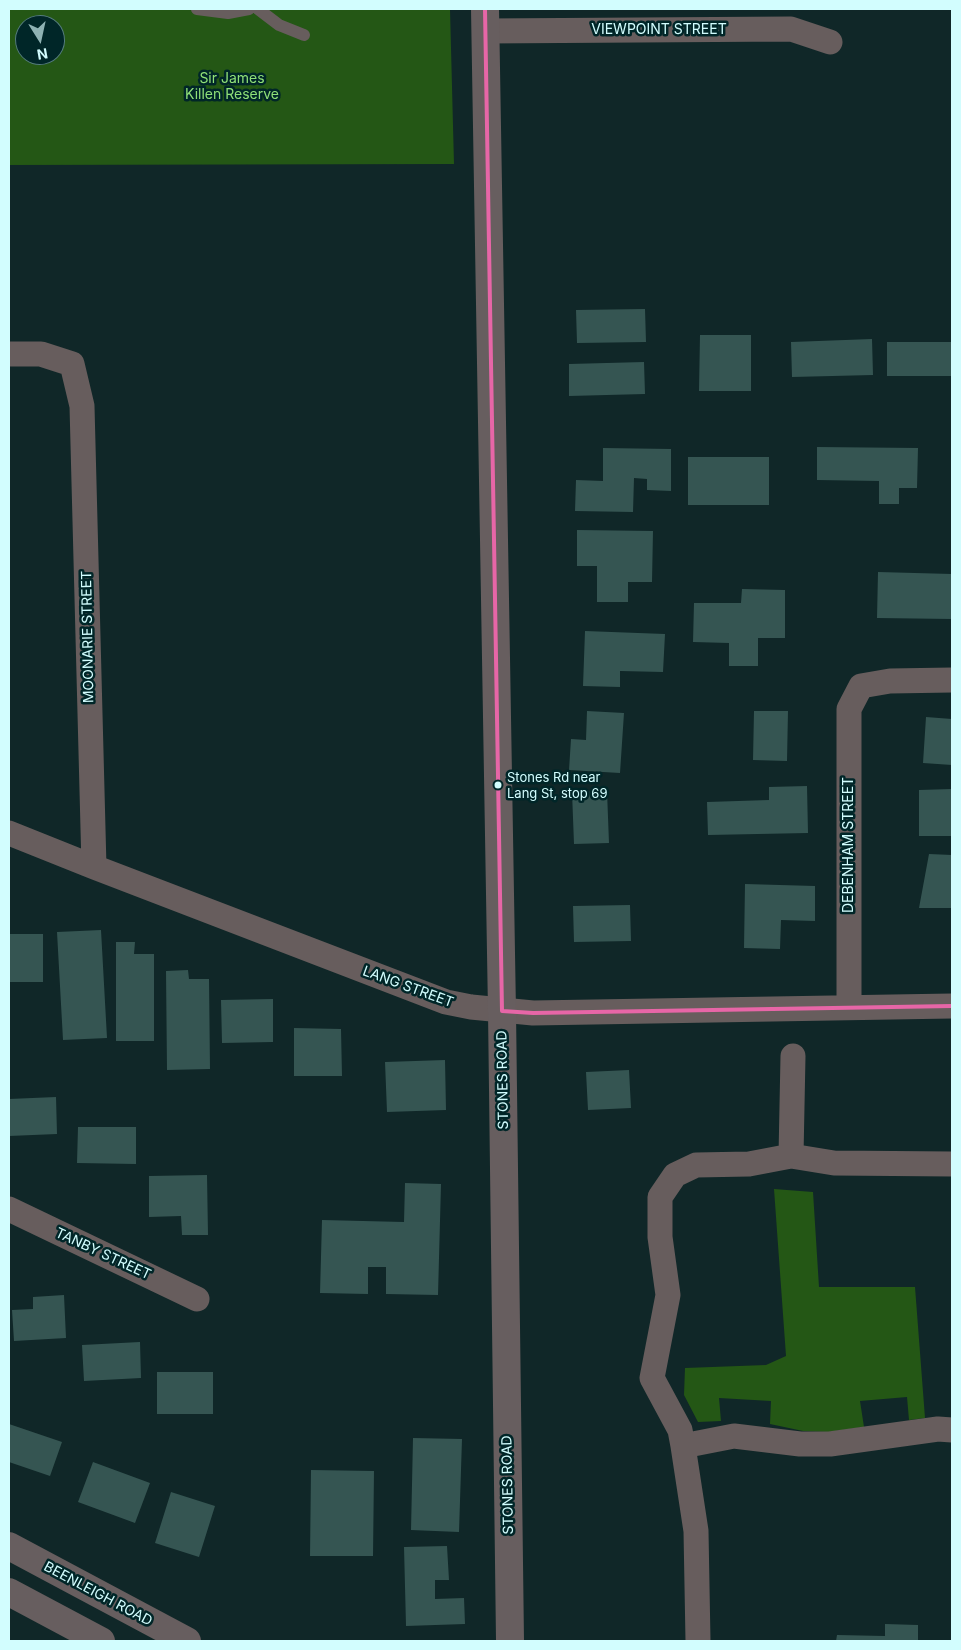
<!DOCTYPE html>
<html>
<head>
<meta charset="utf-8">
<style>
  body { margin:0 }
  #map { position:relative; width:961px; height:1650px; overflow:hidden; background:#102728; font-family:Inter,sans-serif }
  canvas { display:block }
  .frame { position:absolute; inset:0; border:10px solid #d2fdfe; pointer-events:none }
  .north { position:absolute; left:15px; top:15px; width:50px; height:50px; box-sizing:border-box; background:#002628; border:1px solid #547c7e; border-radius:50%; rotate:170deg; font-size:14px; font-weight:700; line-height:20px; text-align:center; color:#d2fdfe }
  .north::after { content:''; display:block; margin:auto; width:18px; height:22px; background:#8eb2b3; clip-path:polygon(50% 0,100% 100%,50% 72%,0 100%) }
</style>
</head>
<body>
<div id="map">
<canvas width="961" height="1650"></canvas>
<div class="frame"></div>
<div class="north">N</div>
</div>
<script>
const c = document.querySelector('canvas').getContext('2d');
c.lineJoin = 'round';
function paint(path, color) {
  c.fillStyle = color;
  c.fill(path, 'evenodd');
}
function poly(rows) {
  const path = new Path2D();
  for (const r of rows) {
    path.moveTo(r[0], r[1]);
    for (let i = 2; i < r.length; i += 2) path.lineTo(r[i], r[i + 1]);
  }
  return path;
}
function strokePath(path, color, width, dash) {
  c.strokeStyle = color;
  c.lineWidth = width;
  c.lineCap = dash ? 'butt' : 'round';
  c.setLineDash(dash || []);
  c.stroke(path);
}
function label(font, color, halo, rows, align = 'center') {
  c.font = font + ' Inter,sans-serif';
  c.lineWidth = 5;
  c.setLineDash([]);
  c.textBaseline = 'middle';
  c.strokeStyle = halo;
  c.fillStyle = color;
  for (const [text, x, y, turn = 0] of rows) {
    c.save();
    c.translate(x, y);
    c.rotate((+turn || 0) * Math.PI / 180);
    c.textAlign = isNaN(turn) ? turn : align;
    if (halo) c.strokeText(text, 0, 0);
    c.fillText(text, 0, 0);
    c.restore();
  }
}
paint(poly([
  [9,9,450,9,454,164,9,165],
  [25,25,55,25,55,55,25,55],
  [774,1189,813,1192,819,1287,915,1287,925,1418,909,1420,907,1397,860,1401,864,1427,829,1432,803,1431,770,1424,771,1401,719,1398,721,1421,698,1422,684,1395,685,1368,766,1365,786,1356]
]), '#245715');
paint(poly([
  [645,309,646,342,577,343,576,310],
  [700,335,751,335,751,391,699,391],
  [872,339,873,375,792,377,791,342],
  [887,342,952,342,952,376,887,376],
  [644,362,645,394,569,396,569,364],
  [817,447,918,448,917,488,899,488,899,504,879,504,879,481,817,480],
  [603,448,671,449,671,491,647,490,647,479,634,478,633,512,575,511,576,480,603,481],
  [688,457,769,457,769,505,688,505],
  [577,530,653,531,652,582,628,582,628,602,597,602,597,566,577,566],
  [878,572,952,574,952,619,877,618],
  [742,589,785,590,785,638,758,638,758,666,729,666,729,643,693,642,694,603,741,603],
  [585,631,665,634,663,672,620,671,620,687,583,686],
  [587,711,624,713,620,773,569,770,571,739,586,740],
  [754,711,788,711,787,761,753,760],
  [926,717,952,719,952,765,923,763],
  [807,786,808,833,708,835,707,802,769,800,769,787],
  [952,789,952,836,919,836,919,790],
  [607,791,609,843,574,844,572,792],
  [929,854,952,855,952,908,919,908],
  [745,884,815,886,815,921,781,920,780,949,744,948],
  [630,905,631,941,574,942,573,906],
  [101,930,107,1038,63,1040,57,932],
  [9,934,43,934,43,982,9,982],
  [116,942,135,942,134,954,154,954,154,1041,116,1041],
  [188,970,189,979,209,979,210,1069,167,1070,166,971],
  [273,999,273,1042,222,1043,221,1000],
  [294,1028,341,1029,342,1076,294,1076],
  [445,1060,446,1110,387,1112,385,1062],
  [629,1070,631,1108,588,1110,586,1072],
  [56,1097,57,1134,9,1136,9,1099],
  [78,1127,136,1127,136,1164,77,1163],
  [207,1175,208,1235,182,1235,181,1216,149,1217,149,1176],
  [405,1183,441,1184,438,1295,386,1294,386,1267,368,1267,368,1294,320,1293,322,1220,404,1222],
  [64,1295,66,1338,14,1341,12,1310,33,1309,33,1297],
  [140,1342,141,1378,84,1381,82,1345],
  [157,1372,213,1372,213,1414,157,1414],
  [9,1424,62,1442,50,1476,9,1462],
  [413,1438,462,1439,459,1532,411,1530],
  [93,1462,150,1483,135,1523,78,1502],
  [311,1470,374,1471,373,1556,310,1556],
  [171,1492,215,1506,199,1557,155,1543],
  [447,1546,449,1580,435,1580,435,1599,464,1598,465,1624,406,1626,404,1547],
  [885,1624,918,1625,918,1641,836,1641,837,1635,885,1636]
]), '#355552');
strokePath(poly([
  [197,9,228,13,249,9],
  [258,9,279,25,304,35]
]), '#675d5d', 12);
strokePath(poly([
  [485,31,791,29,830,42],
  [9,354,41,354,72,364,82,406,94,867],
  [9,833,94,867,446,1002,471,1007,533,1013,952,1006],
  [849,1007,849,709,861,686,890,681,952,680],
  [791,1156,793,1056],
  [952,1164,834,1163,791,1156,749,1164,696,1165,675,1175,660,1197,660,1237,668,1295,652,1378,680,1430,683,1446,734,1436,800,1444,830,1444,938,1429,952,1430],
  [9,1209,197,1299],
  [683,1446,696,1531,698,1641]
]), '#675d5d', 25);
strokePath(poly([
  [485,9,502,1011,510,1641],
  [9,1546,187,1641],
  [9,1592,101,1641]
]), '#675e5f', 28);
strokePath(poly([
  [485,9,502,1011],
  [502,1011,533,1013,952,1006]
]), '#e766a7', 4);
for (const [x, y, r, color] of [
  [498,785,4.5,"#d2fdfe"]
]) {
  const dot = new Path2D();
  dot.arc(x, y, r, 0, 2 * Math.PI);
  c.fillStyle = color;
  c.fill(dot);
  strokePath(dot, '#002628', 2);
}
label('13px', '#d2fdfe', '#002628', [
  ["Stones Rd near",507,778],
  ["Lang St, stop 69",507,794]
], 'left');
label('14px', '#d2fdfe', '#002628', [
  ["VIEWPOINT STREET",659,30],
  ["MOONARIE STREET",88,637,-91],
  ["DEBENHAM STREET",849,845,-90],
  ["LANG STREET",408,987,20],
  ["STONES ROAD",503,1080,-91],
  ["TANBY STREET",103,1254,25],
  ["STONES ROAD",508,1485,-91],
  ["BEENLEIGH ROAD",98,1594,28]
]);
label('14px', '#8fe078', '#002628', [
  ["Sir James",232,79],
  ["Killen Reserve",232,95]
]);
</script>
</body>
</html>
